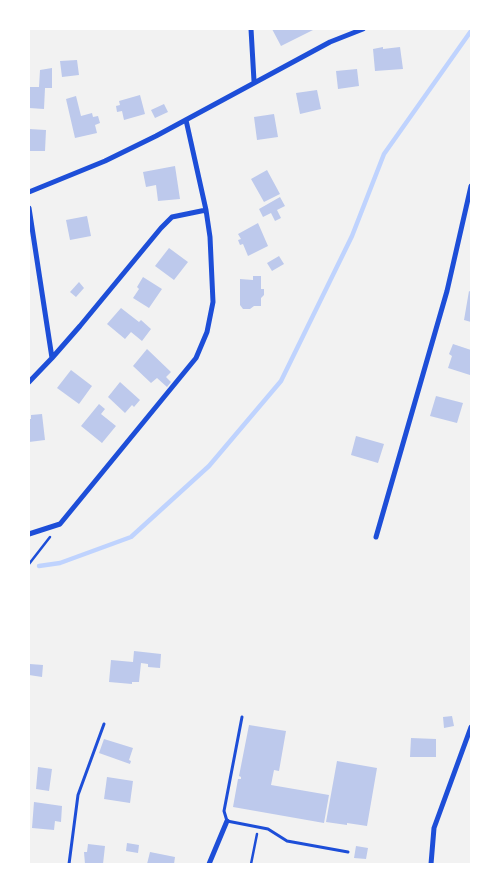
<!DOCTYPE html>
<html>
<head>
<meta charset="utf-8">
<style>
  body { margin:0 }
  #map { position:relative; width:500px; height:893px; overflow:hidden; background:#f2f2f2; font-family:Signika,sans-serif }
  canvas { display:block }
  .frame { position:absolute; inset:0; border:30px solid #fff; pointer-events:none }
</style>
</head>
<body>
<div id="map">
<canvas width="500" height="893"></canvas>
<div class="frame"></div>
</div>
<script>
const c = document.querySelector('canvas').getContext('2d');
c.lineJoin = 'round';
function poly(rows) {
  const path = new Path2D();
  for (const r of rows) {
    path.moveTo(r[0], r[1]);
    for (let i = 2; i < r.length; i += 2) path.lineTo(r[i], r[i + 1]);
  }
  return path;
}
function strokePath(path, color, width, dash) {
  c.strokeStyle = color;
  c.lineWidth = width;
  c.lineCap = dash ? 'butt' : 'round';
  c.setLineDash(dash || []);
  c.stroke(path);
}
function paint(path, color) {
  c.fillStyle = color;
  c.fill(path, 'evenodd');
}
strokePath(poly([
  [39,566,60,563,131,537,209,466,281,381,352,236,384,154,471,31]
]), '#bfd3fe', 4.5);
paint(poly([
  [272,29,315,29,281,46],
  [383,47,383,49,400,47,403,69,375,71,373,49],
  [77,60,79,75,62,77,60,61],
  [52,68,52,88,45,88,44,109,29,108,29,87,39,87,40,70],
  [357,69,359,86,338,89,336,71],
  [317,90,321,109,300,114,296,93],
  [140,95,145,114,124,120,122,111,117,112,116,106,120,105,119,101],
  [76,96,81,116,92,113,93,117,98,116,100,123,95,125,97,133,75,138,66,99],
  [164,104,168,112,155,118,151,110],
  [274,114,278,137,257,140,254,117],
  [29,129,46,130,45,151,29,151],
  [175,166,180,199,158,201,156,185,146,187,143,172],
  [267,170,280,194,264,202,251,179],
  [280,197,285,206,277,210,281,218,275,221,271,213,263,217,259,209],
  [87,216,91,236,70,240,66,220],
  [258,223,268,246,248,256,243,244,240,245,238,240,241,239,238,234],
  [169,248,188,262,174,280,155,266],
  [279,256,284,264,272,271,267,263],
  [253,276,261,276,261,289,264,289,264,295,261,298,261,306,254,306,250,309,243,309,240,305,240,279,253,280],
  [143,277,162,289,149,308,133,298,139,289,137,287],
  [79,282,84,288,76,297,70,292],
  [469,291,471,292,471,322,464,320],
  [121,308,139,322,141,320,151,329,142,341,131,332,125,339,107,324],
  [453,344,471,350,471,369,470,375,448,368,452,356,449,354],
  [147,349,171,372,166,377,171,382,167,387,157,378,151,383,133,366],
  [71,370,92,386,79,404,57,388],
  [120,382,140,400,134,407,132,405,125,413,108,397],
  [436,396,463,403,457,423,430,416],
  [99,404,105,409,101,414,116,426,102,443,81,426],
  [42,414,45,440,29,442,29,419,31,419,31,415],
  [356,436,384,444,378,463,351,455],
  [134,651,161,654,160,668,148,667,148,664,141,663,139,682,132,682,132,684,109,682,111,660,133,662],
  [30,664,43,665,42,677,29,675],
  [452,716,454,726,444,728,443,717],
  [249,725,286,731,279,771,274,770,271,785,329,795,324,823,233,807,238,779,241,779,241,777,239,776],
  [411,738,436,739,436,757,410,757],
  [104,739,133,748,129,760,131,761,130,764,99,753],
  [337,761,377,768,367,826,347,823,347,825,326,822],
  [38,767,52,769,49,791,36,789],
  [107,777,133,781,130,803,104,799],
  [34,802,62,806,61,822,55,821,54,830,32,828],
  [127,843,139,845,138,853,126,851],
  [88,844,105,846,103,864,85,864,84,852,87,852],
  [356,846,368,848,366,859,354,858],
  [150,852,175,857,174,864,147,864]
]), '#bdc9ec');
strokePath(poly([
  [29,564,50,537],
  [251,864,257,834]
]), '#1d4ed8', 2.5);
strokePath(poly([
  [242,717,224,811,227,821,268,829,287,841,348,852],
  [69,864,78,795,104,724]
]), '#1d4ed8', 3);
strokePath(poly([
  [251,29,254,81],
  [29,192,105,161,156,136,330,42,363,29],
  [29,208,52,358,29,382],
  [52,358,80,326,161,228,172,217,206,210],
  [29,534,60,524,196,358,207,332,213,302,210,237,206,210,186,120],
  [376,537,447,291,471,186],
  [209,864,227,821],
  [431,864,434,828,471,727]
]), '#1d4ed8', 5);
</script>
</body>
</html>
